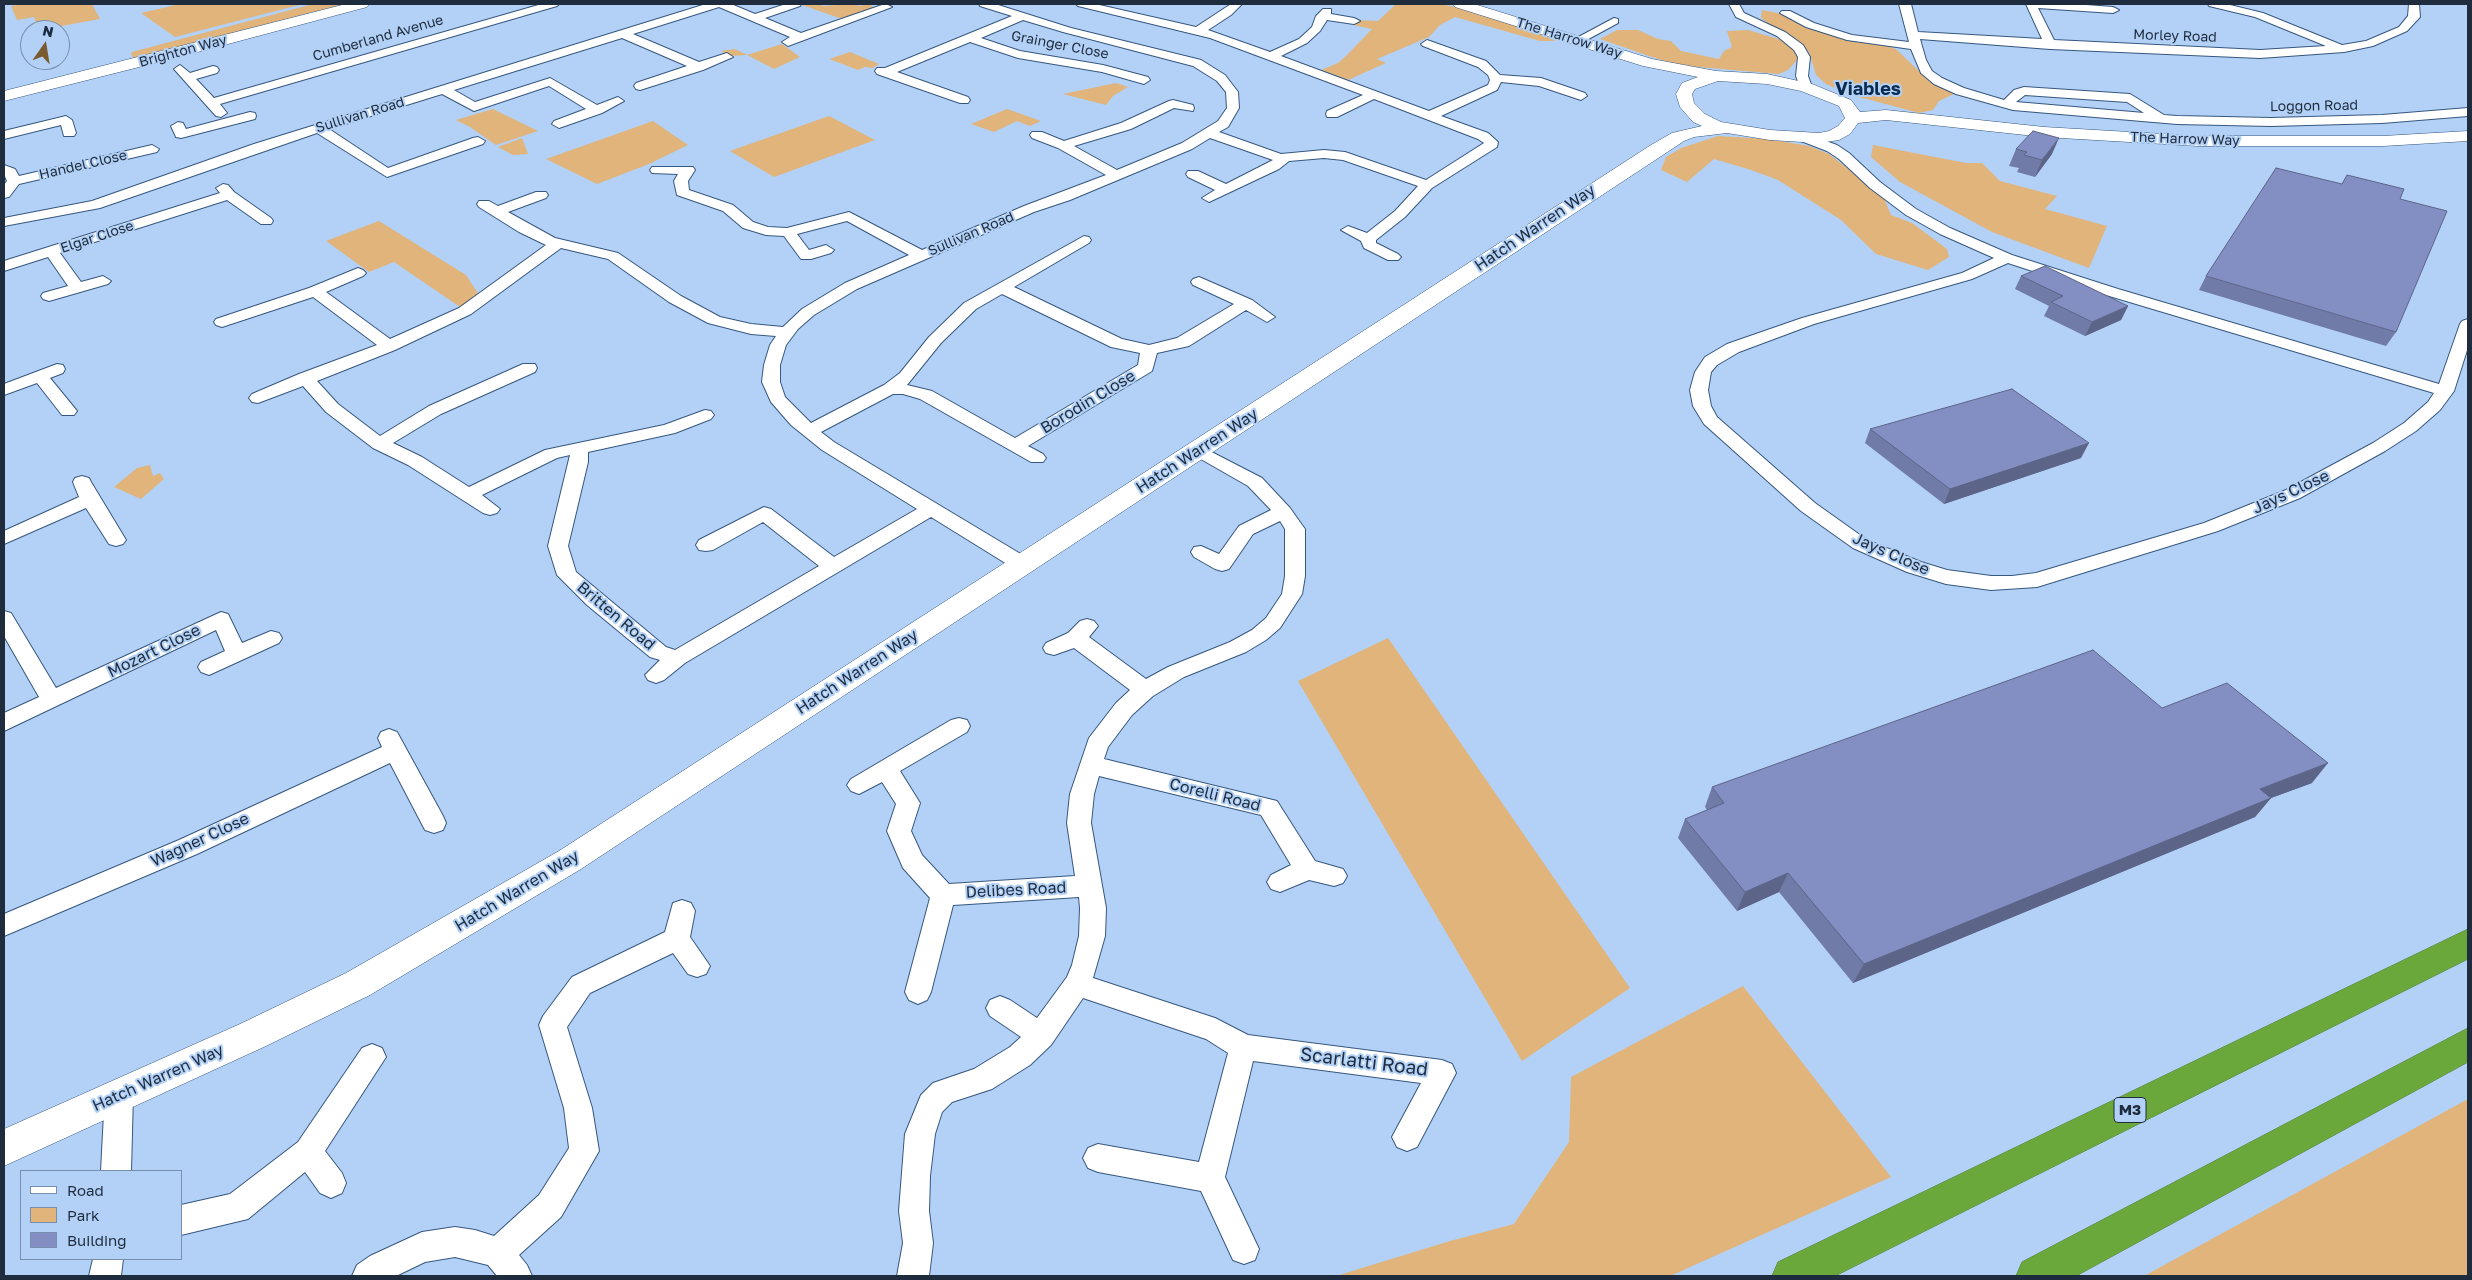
<!DOCTYPE html>
<html>
<head>
<meta charset="utf-8">
<style>
  body { margin:0 }
  #map { position:relative; width:2472px; height:1280px; overflow:hidden; background:#b3d1f6; font-family:"Golos Text",sans-serif }
  canvas { display:block }
  .frame { position:absolute; inset:0; border:5px solid #1e2c3e; pointer-events:none }
  .legend { position:absolute; left:20px; top:1170px; width:162px; height:90px; box-sizing:border-box; background:#b3d1f6; border:1px solid #778fac; margin:0; padding:6px 9px; list-style:none; font-size:15px; color:#1e2c3e }
  .legend li { display:flex; align-items:center; gap:10px; height:25px }
  .legend b { width:25px; border:1px solid #778fac }
  .north { position:absolute; left:20px; top:20px; width:50px; height:50px; box-sizing:border-box; background:#b3d1f6; border:1px solid #778fac; border-radius:50%; rotate:13deg; font-size:14px; font-weight:700; line-height:20px; text-align:center; color:#1e2c3e }
  .north::after { content:''; display:block; margin:auto; width:18px; height:22px; background:#7a5b30; clip-path:polygon(50% 0,100% 100%,50% 72%,0 100%) }
</style>
</head>
<body>
<div id="map">
<canvas width="2472" height="1280"></canvas>
<div class="frame"></div>
<ul class="legend">
<li><b style="height:6px;background:#fff"></b>Road</li>
<li><b style="height:14px;background:#e0b47a"></b>Park</li>
<li><b style="height:14px;background:#838fc2"></b>Building</li>
</ul>
<div class="north">N</div>
</div>
<script>
const c = document.querySelector('canvas').getContext('2d');
c.lineJoin = 'round';
function paint(path, color) {
  c.fillStyle = color;
  c.fill(path, 'evenodd');
}
function poly(rows) {
  const path = new Path2D();
  for (const r of rows) {
    path.moveTo(r[0], r[1]);
    for (let i = 2; i < r.length; i += 2) path.lineTo(r[i], r[i + 1]);
  }
  return path;
}
function strokePath(path, color, width, dash) {
  c.strokeStyle = color;
  c.lineWidth = width;
  c.lineCap = dash ? 'butt' : 'round';
  c.setLineDash(dash || []);
  c.stroke(path);
}
function label(font, color, halo, rows, align = 'center') {
  c.font = font + ' "Golos Text",sans-serif';
  c.lineWidth = 4;
  c.setLineDash([]);
  c.textBaseline = 'middle';
  c.strokeStyle = halo;
  c.fillStyle = color;
  for (const [text, x, y, turn = 0] of rows) {
    c.save();
    c.translate(x, y);
    c.rotate((+turn || 0) * Math.PI / 180);
    c.textAlign = isNaN(turn) ? turn : align;
    if (halo) c.strokeText(text, 0, 0);
    c.fillText(text, 0, 0);
    c.restore();
  }
}
paint(poly([
  [25,4,92,4,100,19,39,30,34,17,17,20,11,6],
  [180,4,303,4,175,37,141,13],
  [313,4,344,4,134,59,131,54,132,52],
  [819,4,823,6,852,4,860,6,867,4,876,8,845,20,802,5],
  [1396,4,1440,4,1465,9,1569,41,1540,41,1455,17,1440,25,1429,37,1377,59,1386,63,1348,80,1321,70,1338,63,1347,55,1372,29,1353,25,1356,20,1378,21],
  [1762,10,1782,14,1896,49,1929,81,1956,93,1939,101,1933,110,1919,113,1848,94,1826,84,1816,75,1809,52,1761,18],
  [1617,30,1638,30,1658,39,1671,41,1681,51,1719,59,1724,51,1732,47,1727,31,1748,30,1782,40,1792,45,1798,59,1788,70,1779,74,1675,65,1600,39],
  [782,44,800,57,774,69,747,55,729,56,721,51,735,49,747,55],
  [850,52,879,64,873,68,865,67,858,70,829,59],
  [1116,83,1128,87,1113,96,1106,105,1063,94],
  [493,109,538,131,496,145,470,127,456,120],
  [1007,109,1041,121,1030,126,1017,121,994,132,971,124],
  [829,116,875,140,774,177,730,151],
  [653,121,688,145,649,164,597,184,546,159],
  [1718,136,1768,139,1809,146,1829,154,1883,196,1891,215,1912,223,1947,249,1949,257,1928,270,1876,254,1841,220,1778,180,1751,170,1714,159,1687,182,1661,170,1666,157,1681,148],
  [522,138,528,154,513,155,498,147],
  [1873,145,1966,163,1982,163,2000,181,2057,196,2045,209,2107,226,2089,268,1992,232,1900,182,1871,157],
  [379,221,466,275,479,295,460,307,394,262,369,272,326,241],
  [150,465,153,476,160,473,164,479,141,499,114,487,137,468],
  [1388,638,1630,988,1522,1061,1298,681],
  [1743,986,1891,1177,1670,1276,1336,1276,1450,1241,1514,1224,1569,1142,1571,1077],
  [2468,1099,2468,1276,2144,1276]
]), '#e0b47a');
const minor = poly([
  [542,4,559,4,557,6,220,104,227,113,221,117,216,116,207,106,174,69,180,65,190,73,213,66,217,67,219,70,217,73,196,79,214,98,542,4],
  [706,4,731,4,755,14,786,4,801,4,800,6,765,18,801,33,882,5,886,4,892,7,788,46,782,42,790,37,719,7,633,34,699,62,727,53,733,57,703,70,640,90,636,89,634,86,636,83,687,66,622,38,454,90,475,102,550,78,597,105,618,97,624,101,602,113,559,128,552,124,554,121,586,109,549,86,474,111,442,94,329,129,388,168,473,138,478,137,485,141,483,144,387,177,317,133,100,208,4,226,4,218,92,201,254,144,706,4],
  [979,4,995,4,1071,28,1201,60,1225,75,1238,92,1239,108,1228,127,1219,132,1281,154,1324,150,1345,152,1426,180,1484,143,1478,139,1374,99,1337,117,1327,117,1326,114,1327,111,1363,95,1210,38,1078,6,1076,4,1095,4,1196,27,1231,4,1242,4,1231,15,1208,30,1270,52,1299,39,1312,27,1316,16,1323,9,1331,9,1331,14,1354,18,1360,21,1354,24,1327,20,1320,31,1307,43,1281,56,1429,111,1488,85,1490,80,1488,75,1478,67,1423,46,1421,44,1427,40,1486,61,1500,75,1541,78,1585,93,1587,96,1581,100,1539,86,1501,82,1497,90,1441,116,1488,133,1498,142,1497,147,1432,188,1405,217,1376,240,1376,243,1398,254,1401,257,1398,260,1388,260,1364,248,1361,241,1341,230,1348,226,1367,233,1395,211,1418,186,1343,160,1324,158,1289,161,1279,169,1209,202,1202,198,1215,190,1188,177,1186,174,1188,171,1198,171,1226,184,1273,160,1210,138,1192,149,1070,200,1034,212,857,289,814,315,798,329,786,345,780,365,780,382,785,397,811,423,884,385,900,373,929,337,964,303,1084,236,1089,237,1091,240,1089,243,1014,287,1122,339,1149,345,1177,338,1234,304,1193,285,1191,282,1193,279,1199,277,1252,300,1275,317,1267,322,1246,310,1189,346,1157,353,1152,371,1028,446,1043,454,1046,458,1043,462,1031,462,920,399,903,394,893,394,821,432,834,442,1029,559,1032,564,1029,569,1022,571,1015,569,931,517,685,663,664,680,656,683,648,680,645,675,660,660,650,657,587,605,557,575,548,546,570,455,557,458,482,495,500,509,497,513,490,515,483,513,408,465,373,448,326,412,303,386,258,403,252,402,249,398,252,394,299,374,377,345,313,297,222,327,216,325,214,322,216,319,309,288,358,268,363,270,366,273,363,276,326,292,390,339,459,308,546,245,519,232,479,207,477,204,479,201,489,201,498,206,536,192,546,192,548,195,546,198,508,212,555,238,618,253,681,296,720,317,751,324,783,327,802,309,845,283,909,255,847,221,797,234,809,250,826,245,834,250,831,253,811,259,801,259,784,236,766,235,743,228,723,211,677,195,674,181,678,174,652,173,650,170,652,167,693,167,695,170,688,181,689,190,733,205,753,222,768,227,787,228,849,212,922,250,1024,206,1106,175,1058,148,1032,138,1030,135,1032,132,1042,132,1064,141,1121,123,1169,101,1173,100,1193,105,1194,108,1193,111,1174,108,1131,129,1074,146,1117,170,1182,143,1218,121,1227,108,1226,92,1217,81,1193,66,1063,32,1023,20,981,38,1020,51,1103,65,1148,77,1150,80,1144,84,1102,72,1018,58,970,42,897,72,968,97,970,100,968,103,960,103,877,74,875,71,877,68,885,68,1012,16,980,6,979,4],
  [561,248,608,259,669,302,708,323,751,334,776,336,770,345,764,365,762,382,771,402,791,425,822,450,917,509,834,557,771,509,764,507,699,540,696,545,699,550,706,551,713,550,763,522,819,566,675,650,666,647,576,572,568,546,588,462,588,452,675,433,711,419,714,415,711,411,705,410,664,425,545,450,469,487,422,457,393,443,441,414,535,372,537,368,535,364,523,364,429,406,380,436,338,404,317,381,395,350,471,314,561,248],
  [1002,294,1111,347,1140,353,1138,365,1015,438,932,391,907,385,941,343,976,309,1002,294],
  [1729,4,1739,4,1744,13,1785,32,1803,45,1810,57,1808,76,1812,87,1810,90,1806,91,1800,87,1796,76,1798,57,1794,50,1777,36,1736,17,1729,4],
  [1899,4,1911,4,1918,32,2042,39,2026,4,2073,4,2113,7,2119,10,2113,13,2038,8,2054,40,2260,50,2326,46,2255,17,2209,6,2208,4,2226,4,2263,13,2342,45,2366,41,2399,27,2408,16,2409,4,2419,4,2420,17,2407,31,2373,46,2344,52,2260,58,2050,49,1920,39,1926,60,1932,71,1942,78,1964,88,2004,100,2014,90,2024,87,2130,94,2164,115,2177,116,2271,118,2382,115,2468,108,2468,116,2382,123,2271,126,2177,124,2013,110,1956,94,1934,84,1921,73,1911,49,1847,40,1806,27,1780,13,1782,11,1790,11,1814,23,1852,35,1909,42,1899,4],
  [2025,95,2127,102,2144,113,2016,102,2025,95],
  [1614,18,1618,19,1618,23,1581,43,1577,45,1571,41,1614,18],
  [250,112,255,113,256,116,255,119,181,138,176,137,171,126,178,122,183,123,186,129,250,112],
  [66,116,72,120,76,133,74,136,64,136,61,125,4,139,4,131,66,116],
  [1806,134,1837,145,1849,153,1880,182,1916,209,1950,228,2012,255,2118,289,2439,384,2460,324,2462,321,2468,319,2468,347,2454,391,2440,410,2416,431,2385,451,2300,498,2218,531,2037,587,1991,590,1946,584,1907,572,1853,548,1801,511,1704,424,1693,406,1690,390,1695,372,1705,357,1727,344,1802,318,1962,273,1994,258,1940,234,1906,215,1870,188,1839,159,1827,151,1801,141,1799,138,1806,134],
  [2008,263,2106,295,2434,393,2428,402,2404,423,2373,443,2286,490,2204,523,2036,573,2012,576,1991,576,1947,570,1921,562,1867,540,1815,503,1717,417,1711,406,1708,390,1711,372,1717,365,1739,352,1814,324,1972,279,2008,263],
  [152,145,159,149,157,152,19,184,9,197,4,198,4,185,7,181,4,174,4,165,15,169,19,176,152,145],
  [223,184,228,185,234,192,271,218,273,221,271,224,261,224,227,200,60,253,81,282,103,276,111,281,108,284,49,301,43,299,41,296,43,293,68,286,48,257,4,271,4,261,220,193,216,188,223,184],
  [57,364,63,365,65,369,63,373,50,378,77,411,74,415,62,415,37,383,4,395,4,384,57,364],
  [1198,445,1262,478,1290,508,1302,525,1305,529,1305,576,1302,594,1280,628,1266,640,1246,652,1184,677,1153,696,1132,715,1108,747,1104,759,1277,801,1315,861,1343,869,1347,876,1343,883,1334,886,1309,880,1280,892,1271,889,1267,882,1271,875,1291,865,1261,815,1099,776,1094,794,1091,823,1106,908,1105,936,1093,978,1215,1018,1248,1035,1442,1060,1452,1064,1456,1073,1417,1147,1407,1151,1397,1147,1392,1137,1421,1083,1253,1061,1225,1177,1259,1249,1255,1260,1244,1264,1233,1260,1201,1191,1098,1172,1088,1168,1083,1158,1088,1148,1098,1144,1199,1162,1228,1053,1206,1039,1083,998,1051,1045,1030,1065,992,1089,952,1102,942,1112,935,1134,930,1176,929,1211,933,1243,929,1276,897,1276,903,1243,899,1211,905,1134,921,1095,933,1083,974,1069,1010,1047,1021,1037,990,1016,986,1008,990,1000,1000,996,1010,1000,1037,1018,1067,977,1072,965,1079,936,1080,908,1079,897,953,905,931,992,927,1000,918,1004,909,1000,905,992,930,898,903,868,887,831,896,804,882,782,859,794,851,791,847,785,851,779,951,720,959,718,967,720,970,726,967,732,900,771,920,803,911,831,922,855,949,884,1075,876,1067,823,1070,794,1089,738,1116,703,1130,690,1074,648,1054,655,1046,653,1043,648,1046,643,1068,633,1080,621,1087,619,1094,621,1098,626,1089,637,1146,679,1168,667,1230,642,1252,630,1266,618,1282,594,1285,576,1285,529,1280,521,1253,534,1229,569,1222,571,1215,569,1194,557,1191,552,1194,547,1201,546,1219,554,1239,526,1271,510,1248,486,1192,454,1189,450,1192,446,1198,445],
  [82,476,89,478,91,482,126,540,123,544,116,546,109,544,86,508,4,544,4,531,79,497,73,482,75,478,82,476],
  [4,611,11,613,56,688,221,612,228,614,242,643,271,631,279,633,282,638,279,643,209,675,201,672,198,667,201,662,225,651,216,630,4,731,4,713,39,697,4,636,4,611],
  [389,729,397,732,443,816,446,823,443,830,434,833,425,830,390,763,197,854,4,936,4,914,179,840,382,747,378,738,381,732,389,729],
  [682,900,691,903,695,911,690,937,710,966,706,974,697,977,688,974,673,953,590,993,567,1027,592,1108,599,1151,561,1217,519,1255,527,1265,532,1276,497,1276,488,1265,455,1257,425,1262,396,1276,352,1276,357,1265,370,1256,422,1232,455,1227,475,1230,494,1236,539,1195,569,1148,564,1108,539,1025,543,1016,572,977,665,932,673,903,682,900],
  [372,1044,382,1048,386,1057,325,1151,342,1173,346,1183,342,1193,331,1198,320,1193,305,1172,248,1219,181,1235,181,1205,230,1194,298,1142,362,1048,372,1044],
  [119,1081,129,1085,133,1094,131,1171,101,1171,105,1094,109,1085,119,1081],
  [93,1259,123,1259,121,1276,89,1276,93,1259]
]);
const tertiary = poly([
  [346,4,369,4,367,7,179,57,4,101,4,91,346,4],
  [1453,4,1474,4,1652,59,1716,71,1767,74,1812,84,1851,100,1860,112,1886,110,2044,127,2198,136,2383,136,2468,131,2468,141,2383,146,2198,146,2044,137,1886,120,1858,123,1850,134,1839,140,1819,143,1770,140,1727,133,1694,137,1684,141,581,869,370,995,266,1046,4,1166,4,1129,240,1024,346,973,559,851,1651,145,1672,133,1702,126,1693,122,1680,107,1676,94,1682,83,1698,77,1643,66,1455,7,1453,4],
  [1718,81,1767,84,1801,91,1839,106,1845,118,1838,126,1829,131,1819,133,1770,130,1721,122,1705,114,1694,103,1692,94,1695,89,1718,81]
]);
const motorway = poly([
  [2468,929,2468,959,1835,1276,1772,1276,1778,1262,2468,929],
  [2468,1028,2468,1062,2076,1276,2016,1276,2022,1262,2468,1028]
]);
strokePath(minor, '#36577f', 2);
strokePath(tertiary, '#36577f', 1);
strokePath(motorway, '#507d3c', 1);
paint(minor, '#fff');
paint(tertiary, '#fff');
paint(motorway, '#6ba83b');
paint(poly([
  [2016,149,2052,154,2035,177,2017,172,2019,168,2009,166],
  [2021,276,2128,306,2121,320,2085,336,2044,316,2049,306,2015,289],
  [2206,276,2396,332,2386,346,2199,290],
  [1870,429,2081,458,1944,504,1865,443],
  [2162,708,2312,783,2271,798,2255,817,1853,983,1779,892,1737,911,1678,838,1685,819,1707,810,1705,807,1712,787]
]), '#717ba7');
paint(poly([
  [2059,138,2052,154,2035,177,2042,160],
  [2128,306,2121,320,2085,336,2092,322],
  [2089,443,2081,458,1944,504,1950,489],
  [2328,763,2312,783,2271,798,2255,817,1853,983,1864,964,2260,789],
  [1788,873,1779,892,1737,911,1745,892]
]), '#5c6488');
const building = poly([
  [2033,131,2059,138,2042,160,2024,155,2027,152,2016,149,2033,131],
  [2276,168,2342,184,2347,175,2404,189,2400,199,2447,211,2396,332,2206,276,2276,168],
  [2045,266,2128,306,2092,322,2051,302,2063,296,2021,276,2045,266],
  [2012,389,2089,443,1950,489,1870,429,2012,389],
  [2093,650,2162,708,2227,683,2328,763,2260,789,2271,798,1864,964,1788,873,1745,892,1685,819,1724,803,1712,787,2093,650]
]);
paint(building, '#838fc2');
strokePath(building, '#5c6488', 1);
label('14px', '#1e2c3e', '#b3d1f6', [
  ["Morley Road",2175,36,2],
  ["Cumberland Avenue",378,38,-16],
  ["The Harrow Way",1569,38,17],
  ["Grainger Close",1060,45,11],
  ["Brighton Way",183,51,-15],
  ["Loggon Road",2314,106,-1],
  ["Sullivan Road",360,115,-17],
  ["The Harrow Way",2185,139,2],
  ["Handel Close",83,165,-13],
  ["Sullivan Road",971,234,-23],
  ["Elgar Close",97,237,-18]
]);
for (const [x, y, w] of [
  [2130,1110,32]
]) {
  const box = new Path2D();
  box.roundRect(x - w / 2, y - 12.5, w, 25, 4);
  c.fillStyle = '#b3d1f6';
  c.fill(box);
  strokePath(box, '#1e2c3e', 1);
}
label('bold 15px', '#1e2c3e', null, [
  ["M3",2130,1110]
]);
label('16px', '#1e2c3e', '#b3d1f6', [
  ["Hatch Warren Way",1535,228,-34],
  ["Borodin Close",1088,402,-31],
  ["Hatch Warren Way",1197,451,-33],
  ["Jays Close",2291,492,-25],
  ["Jays Close",1891,554,24],
  ["Britten Road",616,616,40],
  ["Mozart Close",154,651,-26],
  ["Hatch Warren Way",857,672,-33],
  ["Corelli Road",1215,795,14],
  ["Wagner Close",200,840,-25],
  ["Delibes Road",1016,890,-3],
  ["Hatch Warren Way",517,891,-31],
  ["Hatch Warren Way",158,1078,-24]
]);
label('bold 18px', '#0b2c51', '#b3d1f6', [
  ["Viables",1868,89]
]);
label('19px', '#1e2c3e', '#b3d1f6', [
  ["Scarlatti Road",1364,1062,7]
]);
</script>
</body>
</html>
